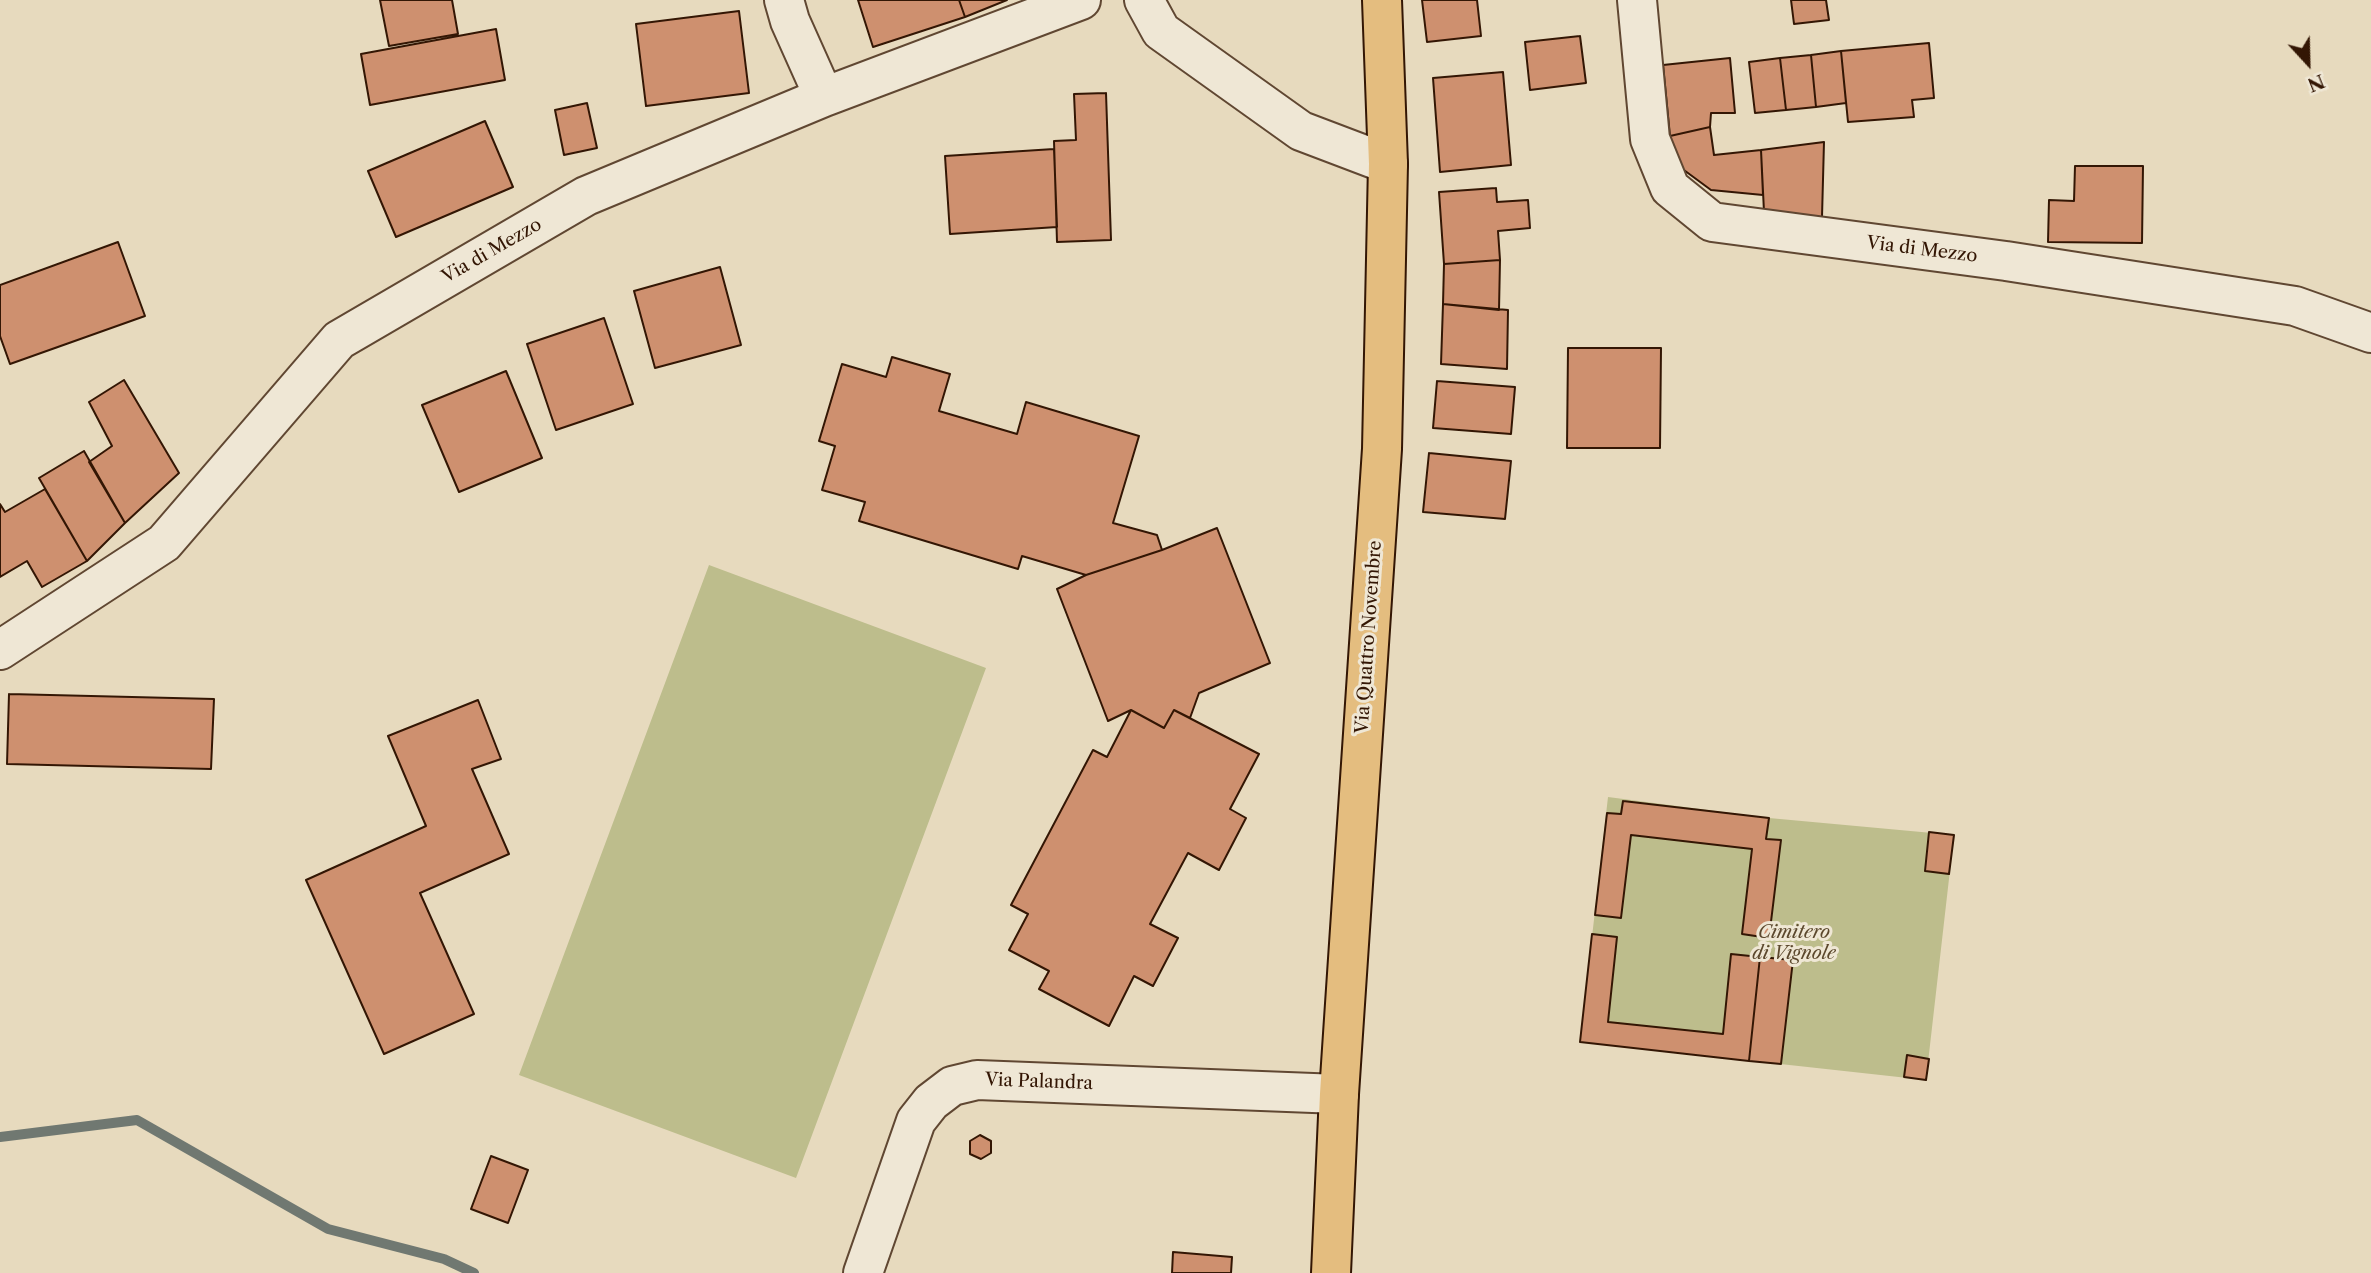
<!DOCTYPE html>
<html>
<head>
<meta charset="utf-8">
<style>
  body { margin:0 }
  #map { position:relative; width:2371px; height:1273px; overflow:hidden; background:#e7dabe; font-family:"Libre Caslon Text",serif }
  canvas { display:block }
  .north { position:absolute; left:2273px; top:28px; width:70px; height:70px; -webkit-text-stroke:5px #efe7d5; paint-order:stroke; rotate:158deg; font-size:19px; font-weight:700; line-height:28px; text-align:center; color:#331604 }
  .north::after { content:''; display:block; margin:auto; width:24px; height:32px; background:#331604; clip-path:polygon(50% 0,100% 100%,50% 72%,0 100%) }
</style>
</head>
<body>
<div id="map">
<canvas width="2371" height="1273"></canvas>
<div class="north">N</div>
</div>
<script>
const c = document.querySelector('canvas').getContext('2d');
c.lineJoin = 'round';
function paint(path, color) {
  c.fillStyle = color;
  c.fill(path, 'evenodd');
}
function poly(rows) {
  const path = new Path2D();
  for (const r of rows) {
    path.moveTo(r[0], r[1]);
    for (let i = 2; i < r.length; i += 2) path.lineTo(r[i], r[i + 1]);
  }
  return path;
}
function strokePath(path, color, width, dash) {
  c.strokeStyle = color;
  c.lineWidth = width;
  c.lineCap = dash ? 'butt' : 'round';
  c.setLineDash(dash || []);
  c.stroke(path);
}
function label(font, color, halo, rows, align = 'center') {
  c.font = font + ' "Libre Caslon Text",serif';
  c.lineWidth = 6;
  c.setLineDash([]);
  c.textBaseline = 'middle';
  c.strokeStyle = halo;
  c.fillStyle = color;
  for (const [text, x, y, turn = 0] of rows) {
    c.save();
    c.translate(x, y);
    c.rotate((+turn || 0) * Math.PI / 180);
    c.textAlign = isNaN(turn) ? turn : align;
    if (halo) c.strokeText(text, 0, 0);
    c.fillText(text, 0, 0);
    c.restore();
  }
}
paint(poly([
  [709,565,986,668,796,1178,519,1075],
  [1608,797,1769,818,1954,835,1926,1080,1580,1042]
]), '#bdbd8c');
strokePath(poly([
  [0,1137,137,1120,328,1229,444,1259,474,1273]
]), '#707871', 10);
const building = poly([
  [380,0,452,0,458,34,389,46,380,0],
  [858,0,959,0,965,17,873,47,858,0],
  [959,0,1007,0,965,17,959,0],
  [1422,0,1477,0,1481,36,1427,42,1422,0],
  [1791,0,1826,0,1829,20,1794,24,1791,0],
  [739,11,749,93,646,106,636,24,739,11],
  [496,29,505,80,370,105,361,54,496,29],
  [1580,36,1586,83,1530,90,1525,42,1580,36],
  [1929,43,1934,98,1912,100,1914,117,1848,122,1841,51,1929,43],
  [1841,51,1846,103,1816,107,1811,55,1841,51],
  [1811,55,1816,107,1786,110,1780,58,1811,55],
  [1730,58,1735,113,1711,113,1710,127,1670,136,1663,65,1730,58],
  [1780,58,1786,110,1755,113,1749,62,1780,58],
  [1503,72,1511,165,1440,172,1433,78,1503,72],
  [1106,93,1111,240,1057,242,1054,141,1076,140,1074,94,1106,93],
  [587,103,597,148,564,155,555,110,587,103],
  [485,121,513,187,396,237,368,171,485,121],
  [1710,127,1714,155,1761,150,1763,195,1711,190,1673,162,1670,136,1710,127],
  [1824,142,1822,217,1814,218,1764,212,1761,150,1824,142],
  [1054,149,1057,227,950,234,945,156,1054,149],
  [2075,166,2143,166,2142,243,2048,242,2049,200,2074,201,2075,166],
  [1496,188,1497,202,1528,200,1530,228,1498,231,1500,260,1444,264,1439,192,1496,188],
  [118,242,145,316,10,364,0,336,0,285,118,242],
  [1500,260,1499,310,1443,304,1444,264,1500,260],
  [720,267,741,345,655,368,634,291,720,267],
  [1443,304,1508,310,1507,369,1441,364,1443,304],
  [604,318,633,404,556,430,527,344,604,318],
  [1568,348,1661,348,1660,448,1567,448,1568,348],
  [892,357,950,374,939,411,1017,434,1026,402,1139,436,1113,523,1157,535,1162,550,1086,575,1022,556,1018,569,859,521,865,502,822,490,835,446,819,441,842,364,886,377,892,357],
  [506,371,542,458,459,492,422,405,506,371],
  [124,380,179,473,125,523,89,462,112,446,89,402,124,380],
  [1437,381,1515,387,1511,434,1433,428,1437,381],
  [84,451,125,523,87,561,39,478,84,451],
  [1429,453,1511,461,1505,519,1423,512,1429,453],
  [45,489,87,561,42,587,27,561,0,577,0,504,5,512,45,489],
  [1217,528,1270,663,1199,693,1190,718,1174,710,1164,728,1131,710,1108,721,1057,589,1086,575,1162,550,1217,528],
  [9,694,214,699,211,769,7,764,9,694],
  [478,700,501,759,472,769,509,854,420,893,474,1014,384,1054,306,880,426,826,388,736,478,700],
  [1131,710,1164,728,1174,710,1259,754,1230,809,1246,818,1219,870,1188,853,1150,924,1178,938,1153,986,1134,976,1109,1026,1039,989,1049,971,1009,950,1028,914,1011,905,1093,750,1107,757,1131,710],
  [1623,801,1769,818,1766,839,1781,840,1769,938,1742,934,1752,849,1631,835,1621,918,1595,915,1607,813,1621,814,1623,801],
  [1929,832,1954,835,1949,874,1925,871,1929,832],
  [1592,934,1617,937,1608,1022,1723,1034,1731,954,1760,957,1749,1061,1580,1042,1592,934],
  [1760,957,1793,960,1781,1064,1749,1061,1760,957],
  [1907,1055,1929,1059,1926,1080,1904,1077,1907,1055],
  [980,1135,991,1141,991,1153,981,1159,970,1154,970,1141,980,1135],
  [491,1156,528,1170,508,1223,471,1209,491,1156],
  [1173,1252,1232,1257,1231,1273,1172,1273,1173,1252]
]);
paint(building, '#ce906f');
strokePath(building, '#331604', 2);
const minor = poly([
  [784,0,790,21,824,97],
  [1144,0,1161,31,1301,131,1388,164],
  [1637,0,1650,139,1670,188,1712,222,2006,261,2295,306,2371,333],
  [0,650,164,543,339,340,586,196,824,97,1081,0],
  [863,1273,916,1121,931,1102,952,1086,977,1080,1339,1094]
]);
const major = poly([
  [1331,1273,1339,1094,1382,449,1388,164,1382,0]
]);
strokePath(minor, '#604732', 42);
strokePath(major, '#331604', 42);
strokePath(minor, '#efe7d5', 38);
strokePath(major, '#e4bd7f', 38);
label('18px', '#331604', '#efe7d5', [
  ["Via di Mezzo",1922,250,7],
  ["Via di Mezzo",492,251,-30],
  ["Via Quattro Novembre",1369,637,-86],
  ["Via Palandra",1039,1082,2]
]);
label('italic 18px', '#5c482d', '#efe7d5', [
  ["Cimitero",1794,933],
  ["di Vignole",1794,954]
]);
</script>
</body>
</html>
